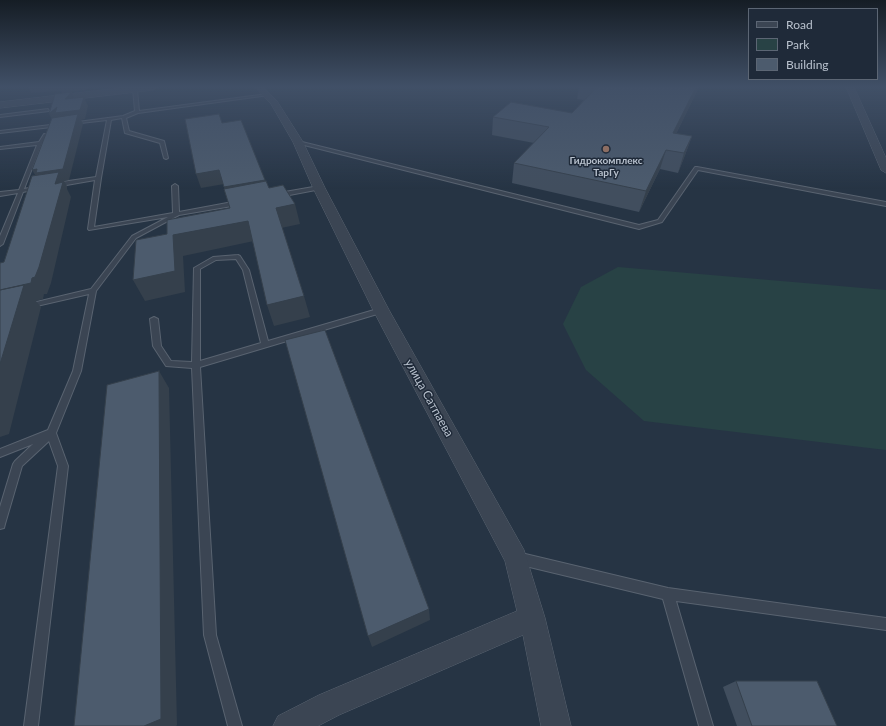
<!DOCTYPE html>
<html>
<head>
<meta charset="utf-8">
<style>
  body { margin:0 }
  #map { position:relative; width:886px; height:726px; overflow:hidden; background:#263444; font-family:Lato,sans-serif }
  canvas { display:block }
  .legend { position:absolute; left:748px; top:8px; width:130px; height:72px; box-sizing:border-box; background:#1f2a39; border:1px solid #5c6674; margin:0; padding:5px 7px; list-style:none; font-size:12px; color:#b8c1cd }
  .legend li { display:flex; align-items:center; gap:8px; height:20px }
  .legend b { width:20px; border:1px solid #5c6674 }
</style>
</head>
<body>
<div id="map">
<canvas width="886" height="726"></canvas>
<ul class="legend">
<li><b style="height:5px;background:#3b4553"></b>Road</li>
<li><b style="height:11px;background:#284245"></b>Park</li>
<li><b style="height:11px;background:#4c5b6d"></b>Building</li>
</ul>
</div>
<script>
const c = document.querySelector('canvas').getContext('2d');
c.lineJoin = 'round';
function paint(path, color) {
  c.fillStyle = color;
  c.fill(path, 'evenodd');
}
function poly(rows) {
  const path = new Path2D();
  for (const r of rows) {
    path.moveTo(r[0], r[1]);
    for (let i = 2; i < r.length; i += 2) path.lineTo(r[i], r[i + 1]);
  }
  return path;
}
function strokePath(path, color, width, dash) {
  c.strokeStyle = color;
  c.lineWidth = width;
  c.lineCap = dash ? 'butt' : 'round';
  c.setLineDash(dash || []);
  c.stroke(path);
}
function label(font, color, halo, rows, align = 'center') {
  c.font = font + ' Lato,sans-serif';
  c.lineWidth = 3;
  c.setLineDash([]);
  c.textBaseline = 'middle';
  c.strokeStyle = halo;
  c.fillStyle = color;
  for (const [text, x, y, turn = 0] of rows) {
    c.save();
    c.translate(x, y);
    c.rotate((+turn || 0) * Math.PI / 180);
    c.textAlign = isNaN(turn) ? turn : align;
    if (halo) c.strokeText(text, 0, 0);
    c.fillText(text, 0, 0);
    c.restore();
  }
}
paint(poly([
  [618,267,886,290,886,450,644,421,586,370,563,324,581,287]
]), '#284245');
const service = poly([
  [135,88,137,89,139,111,267,94,269,95,138,113,126,118,129,131,164,141,168,158,166,159,164,158,160,143,125,133,122,118,111,120,101,178,94,227,173,213,172,186,175,184,178,186,179,212,238,201,241,203,238,205,179,215,136,238,96,291,81,371,56,433,68,466,38,726,24,726,58,466,49,441,22,466,5,524,4,528,0,529,0,507,13,464,15,461,33,444,0,457,0,449,48,430,73,371,89,294,28,308,24,306,28,304,91,289,132,236,168,217,89,230,88,229,95,180,55,187,52,185,55,183,96,177,107,120,72,124,70,123,123,116,135,111,133,89,135,88],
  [48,109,49,111,0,117,0,115,48,109],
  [59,124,60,124,60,126,0,133,0,131,59,124],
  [44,134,48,135,42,143,24,189,38,186,41,188,23,192,3,244,0,246,0,236,18,193,0,196,0,192,19,190,37,145,0,149,0,147,39,142,44,134],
  [298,141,639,225,658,220,695,167,697,167,886,202,886,206,698,170,662,222,639,229,296,143,296,142,298,141],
  [319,186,321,187,321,189,279,197,276,195,279,193,319,186],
  [238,255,240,256,249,270,268,341,381,308,385,310,384,312,200,367,216,635,242,726,228,726,204,635,192,368,166,366,153,346,150,319,154,317,158,319,161,346,171,361,192,362,194,268,213,257,238,255],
  [236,259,243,270,261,343,200,361,200,269,216,260,236,259],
  [517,552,668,588,886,618,886,630,676,601,713,726,699,726,663,599,517,564,513,562,511,558,513,554,517,552]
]);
const minor = poly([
  [255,87,263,87,277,101,303,142,325,188,389,310,524,550,545,618,571,726,541,726,523,635,339,715,318,726,273,726,278,716,319,695,517,611,505,561,373,310,313,188,293,142,271,104,255,87],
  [846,87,854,87,886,158,886,173,881,170,846,87]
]);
const tertiary = poly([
  [128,87,158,87,153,90,0,108,0,102,128,87]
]);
strokePath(service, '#596370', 2);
strokePath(minor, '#596370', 1);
strokePath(tertiary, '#596370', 1);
paint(service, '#3b4553');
paint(minor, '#3b4553');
paint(tertiary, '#3b4553');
paint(poly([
  [579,87,699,87,676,134,692,136,685,155,678,173,660,169,639,212,512,183,514,163,534,143,492,135,493,117,572,113,584,100,577,99],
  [736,681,837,726,737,726,723,687]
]), '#414e5e');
paint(poly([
  [28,87,89,87,86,90,62,93,61,91,31,93],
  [696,87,699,87,667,152,673,133],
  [72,92,76,101,65,99],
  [84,97,88,106,85,119,81,120,83,124,69,180,64,181,67,186,67,189,71,197,51,283,47,294,44,294,43,299,36,301,41,307,9,434,0,437,0,364,39,181,32,170,54,123,49,114,57,107],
  [692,136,685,155,678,173,684,153],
  [666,150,660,169,639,212,646,191],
  [219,170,224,184,201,188,196,174],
  [265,180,269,194,229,202,224,187],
  [295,204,300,224,281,228,276,208],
  [248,221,254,241,183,256,185,292,145,301,133,280,173,235],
  [304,296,310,317,274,326,267,305],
  [159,371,169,388,177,725,176,726,144,726],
  [429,609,430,620,372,647,368,636]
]), '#35404c');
const building = poly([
  [597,87,696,87,673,133,692,136,684,153,666,150,646,191,514,163,549,127,493,117,511,102,572,113,597,87],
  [72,92,65,99,84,97,80,110,55,113,57,107,49,114,55,94,72,92],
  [78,114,63,169,36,173,37,169,32,170,52,118,78,114],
  [219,114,222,123,241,120,265,180,224,187,219,170,196,174,185,119,219,114],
  [59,172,55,184,63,182,39,267,35,277,32,278,31,283,0,290,0,263,4,262,32,176,59,172],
  [266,181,269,188,283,185,295,204,276,208,304,296,267,305,248,221,173,235,175,271,133,280,136,240,167,234,167,220,230,208,224,189,266,181],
  [24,285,0,364,0,290,24,285],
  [325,330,429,609,368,636,285,340,325,330],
  [159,371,161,719,144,726,74,726,107,385,159,371],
  [736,681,817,681,837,726,752,726,736,681]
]);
paint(building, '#4c5b6d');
strokePath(building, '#35404c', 1);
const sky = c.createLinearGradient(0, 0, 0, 189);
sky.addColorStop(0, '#151d25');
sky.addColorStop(0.46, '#415067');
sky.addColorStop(1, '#41506700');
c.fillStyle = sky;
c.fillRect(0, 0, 886, 189);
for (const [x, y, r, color] of [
  [606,149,4,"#8d6e63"]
]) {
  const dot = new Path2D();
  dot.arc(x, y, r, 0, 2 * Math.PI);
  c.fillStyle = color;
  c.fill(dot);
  strokePath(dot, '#1f2a39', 1.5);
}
label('bold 10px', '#b8c1cd', '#1f2a39', [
  ["Гидрокомплекс",606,161],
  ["ТарГу",606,173]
]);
label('12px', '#b8c1cd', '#1f2a39', [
  ["улица Сатпаева",429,398,61]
]);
</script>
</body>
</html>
